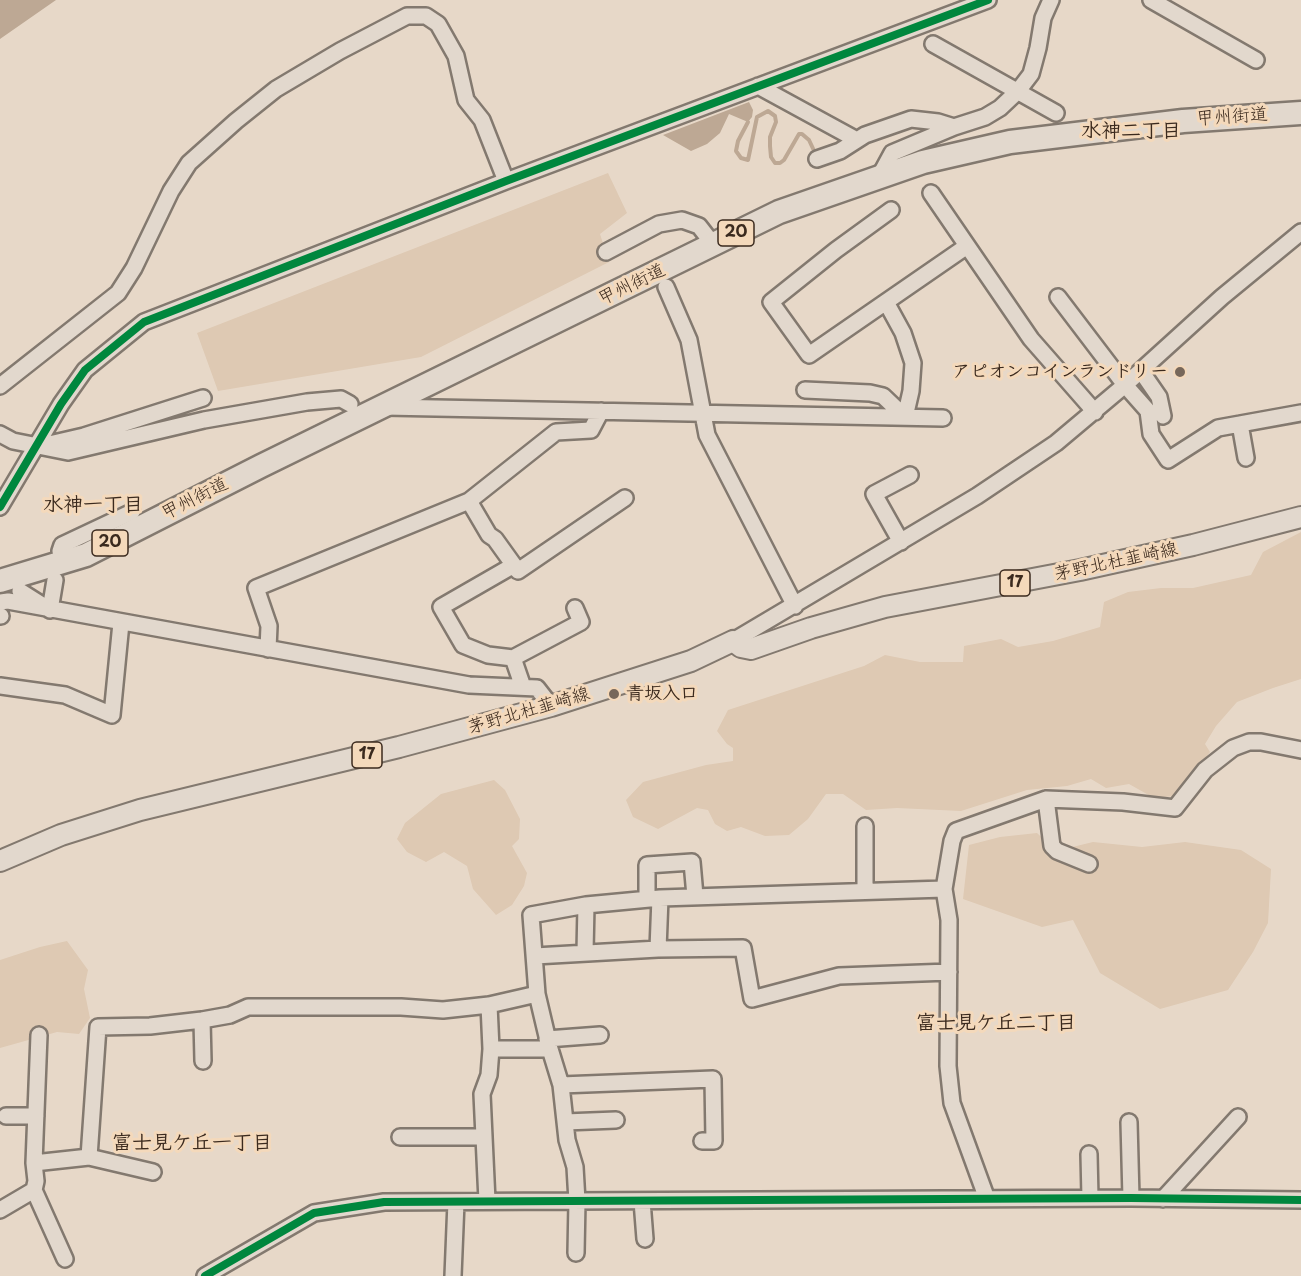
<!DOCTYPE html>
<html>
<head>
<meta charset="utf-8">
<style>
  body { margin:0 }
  canvas { display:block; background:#e7d8c8 }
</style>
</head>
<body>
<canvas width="1301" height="1276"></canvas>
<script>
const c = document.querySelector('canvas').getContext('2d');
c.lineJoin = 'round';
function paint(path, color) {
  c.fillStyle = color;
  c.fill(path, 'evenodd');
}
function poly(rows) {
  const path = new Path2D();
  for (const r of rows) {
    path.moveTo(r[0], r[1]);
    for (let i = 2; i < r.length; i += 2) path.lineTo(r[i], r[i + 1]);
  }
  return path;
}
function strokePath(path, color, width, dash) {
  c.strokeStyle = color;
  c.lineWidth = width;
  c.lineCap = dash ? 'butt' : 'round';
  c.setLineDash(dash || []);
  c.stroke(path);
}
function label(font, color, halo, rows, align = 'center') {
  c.font = font + ' "Playpen Sans","Klee One",sans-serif';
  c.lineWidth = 6;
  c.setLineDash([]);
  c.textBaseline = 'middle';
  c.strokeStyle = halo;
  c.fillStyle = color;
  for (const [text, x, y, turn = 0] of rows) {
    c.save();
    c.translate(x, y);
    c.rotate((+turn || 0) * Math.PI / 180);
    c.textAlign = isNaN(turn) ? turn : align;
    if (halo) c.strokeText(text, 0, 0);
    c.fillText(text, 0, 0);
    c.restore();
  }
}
paint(poly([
  [608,173,627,213,600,234,609,262,421,357,218,391,197,333],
  [1301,532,1301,679,1273,688,1237,702,1216,726,1205,744,1210,752,1175,796,1154,798,1129,784,1106,788,1091,779,1067,786,1027,790,961,811,897,808,866,810,843,794,826,794,808,819,789,835,765,836,741,827,727,831,715,824,708,810,697,808,658,829,633,817,626,800,643,782,706,765,733,761,733,748,727,744,717,731,728,710,864,666,885,655,920,662,963,662,964,646,1001,639,1018,647,1053,641,1100,627,1104,602,1128,592,1161,588,1193,588,1251,575,1263,552],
  [494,780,505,790,520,819,519,839,512,846,527,873,524,886,512,905,496,915,473,889,467,866,444,852,426,862,407,852,397,839,405,823,441,794],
  [1037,833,1056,851,1093,842,1142,847,1185,842,1241,850,1271,869,1268,923,1253,952,1228,990,1160,1009,1100,973,1073,920,1042,927,963,899,969,845,1000,837],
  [67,941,88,970,84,989,90,1018,79,1034,57,1032,0,1048,0,960,40,947]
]), '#dec9b3');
paint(poly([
  [0,0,56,0,0,39],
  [749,102,753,110,752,117,748,122,729,114,720,133,707,144,691,151,663,135]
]), '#bda894');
strokePath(poly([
  [748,122,738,141,736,151,741,158,748,160,757,117,768,111,775,116,776,122,770,137,770,146,771,157,775,163,780,163,784,160,799,134,802,134,809,140,816,155]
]), '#bda894', 4);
const minor = poly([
  [1151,0,1256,60],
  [933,44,1056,113],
  [758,86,857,140],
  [817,159,840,151,865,135,911,119,938,122,954,127,985,117,1000,108,1018,91,1031,74,1038,48,1043,18,1051,0],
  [879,177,892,153,954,127],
  [931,193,1031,339,1095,412],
  [891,210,836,250,771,302,809,355,967,246],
  [606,252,659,224,682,220,699,226,713,244],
  [666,287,689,340,707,435,795,606],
  [1058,297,1125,385,1148,411,1151,434,1168,460,1218,428,1301,413],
  [886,302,903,333,913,363,911,391,905,417],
  [1141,371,1159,397,1163,416],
  [0,386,118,293,134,268,171,191,189,163,236,121,276,89,340,51,407,16,426,16,438,24,456,56,466,100,482,120,506,181],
  [805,390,870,393,883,396,905,417],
  [385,407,943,418],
  [1240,424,1246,458],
  [0,434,13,441,68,452,204,420,307,402,341,399,350,404],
  [45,445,84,436,203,398],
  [469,501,489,535,495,539,518,571,625,498],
  [0,507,61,404,85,370,144,322,506,181,988,0],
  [901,542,874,494,910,475],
  [60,551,62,545,132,512],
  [514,565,441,607,463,645,488,655,513,658,581,622,575,608],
  [20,591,50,610,55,580],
  [0,602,8,601,469,685,537,688,551,706],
  [0,616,1,616],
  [733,641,977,496,1056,443,1125,385,1222,297,1301,232],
  [268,649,269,626,256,588,469,501,556,432,591,430,601,411],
  [513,658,523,687],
  [0,686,65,695,112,715,121,623],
  [1046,799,1052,846,1057,851,1089,864],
  [944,889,952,841,956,831,1046,799,1123,802,1175,808,1205,770,1233,748,1249,742,1261,742,1301,750],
  [865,891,865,826],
  [647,898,647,865,692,862,695,896],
  [658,949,660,898],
  [585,952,586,905],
  [535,956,658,949,743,948,752,999,839,976,949,972],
  [202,1020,203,1061],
  [547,1039,600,1035],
  [491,1049,550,1049],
  [561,1085,713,1079,714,1141,702,1141],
  [6,1116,36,1116],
  [565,1122,616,1120],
  [1129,1122,1131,1198],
  [400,1137,484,1137],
  [1089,1154,1090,1198],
  [34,1163,39,1035],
  [153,1172,89,1157,98,1027,150,1026,202,1020,230,1015,248,1007,401,1007,443,1010,489,1005,537,994],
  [1163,1199,1238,1117],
  [487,1201,482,1094,489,1075,491,1049,489,1005],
  [642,1201,645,1239],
  [0,1210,34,1190],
  [576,1253,577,1201,575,1167,567,1140,561,1085,550,1049,537,994,531,915,586,905,660,898,944,889,949,920,948,1066,952,1103,987,1199],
  [65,1259,34,1190,36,1181,34,1163,89,1157],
  [205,1276,314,1213,384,1202,1131,1198,1301,1200],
  [453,1276,456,1202]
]);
const major = poly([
  [0,861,61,835,140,810,399,747,551,706,691,661,733,641,741,647,751,649,811,628,885,607,1080,570,1193,545,1301,517]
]);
const highway = poly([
  [0,581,86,555,261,466,779,212,923,162,1010,142,1183,121,1301,113]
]);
strokePath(minor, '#83796f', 20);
strokePath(major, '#83796f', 24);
strokePath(highway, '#83796f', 27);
strokePath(minor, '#e2d8cd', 15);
strokePath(major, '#e2d8cd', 20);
strokePath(highway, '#e2d8cd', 22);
strokePath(poly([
  [0,507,61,404,85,370,144,322,506,181,988,0],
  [205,1276,314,1213,384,1202,1131,1198,1301,1200]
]), '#00873e', 8);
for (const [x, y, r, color] of [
  [1180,372,6,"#77675a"],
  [614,694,6,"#77675a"]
]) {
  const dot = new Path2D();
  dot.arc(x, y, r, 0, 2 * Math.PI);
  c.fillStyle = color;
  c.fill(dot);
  strokePath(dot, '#f4d9bb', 2);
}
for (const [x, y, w] of [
  [736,233,36],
  [110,543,36],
  [1015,583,30],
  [367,755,30]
]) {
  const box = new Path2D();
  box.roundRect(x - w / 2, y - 13, w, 26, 4.5);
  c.fillStyle = '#f4d9bb';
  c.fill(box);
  strokePath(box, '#3b2a1e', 1.5);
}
label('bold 16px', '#3b2a1e', null, [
  ["20",736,233],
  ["20",110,543],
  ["17",1015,583],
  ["17",367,755]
]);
label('18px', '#3b2a1e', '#f4d9bb', [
  ["甲州街道",1232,117,-4],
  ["甲州街道",632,285,-26],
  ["甲州街道",195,499,-27],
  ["茅野北杜韮崎線",1116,562,-12],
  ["茅野北杜韮崎線",529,711,-16]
]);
label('bold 18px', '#3b2a1e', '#f4d9bb', [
  ["アピオンコインランドリー",1168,372],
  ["青坂入口",626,694,"left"]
], 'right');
label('bold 20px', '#3b2a1e', '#f4d9bb', [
  ["水神二丁目",1131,131],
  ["水神一丁目",93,505],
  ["富士見ケ丘二丁目",996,1023],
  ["富士見ケ丘一丁目",192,1143]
]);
</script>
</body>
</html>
